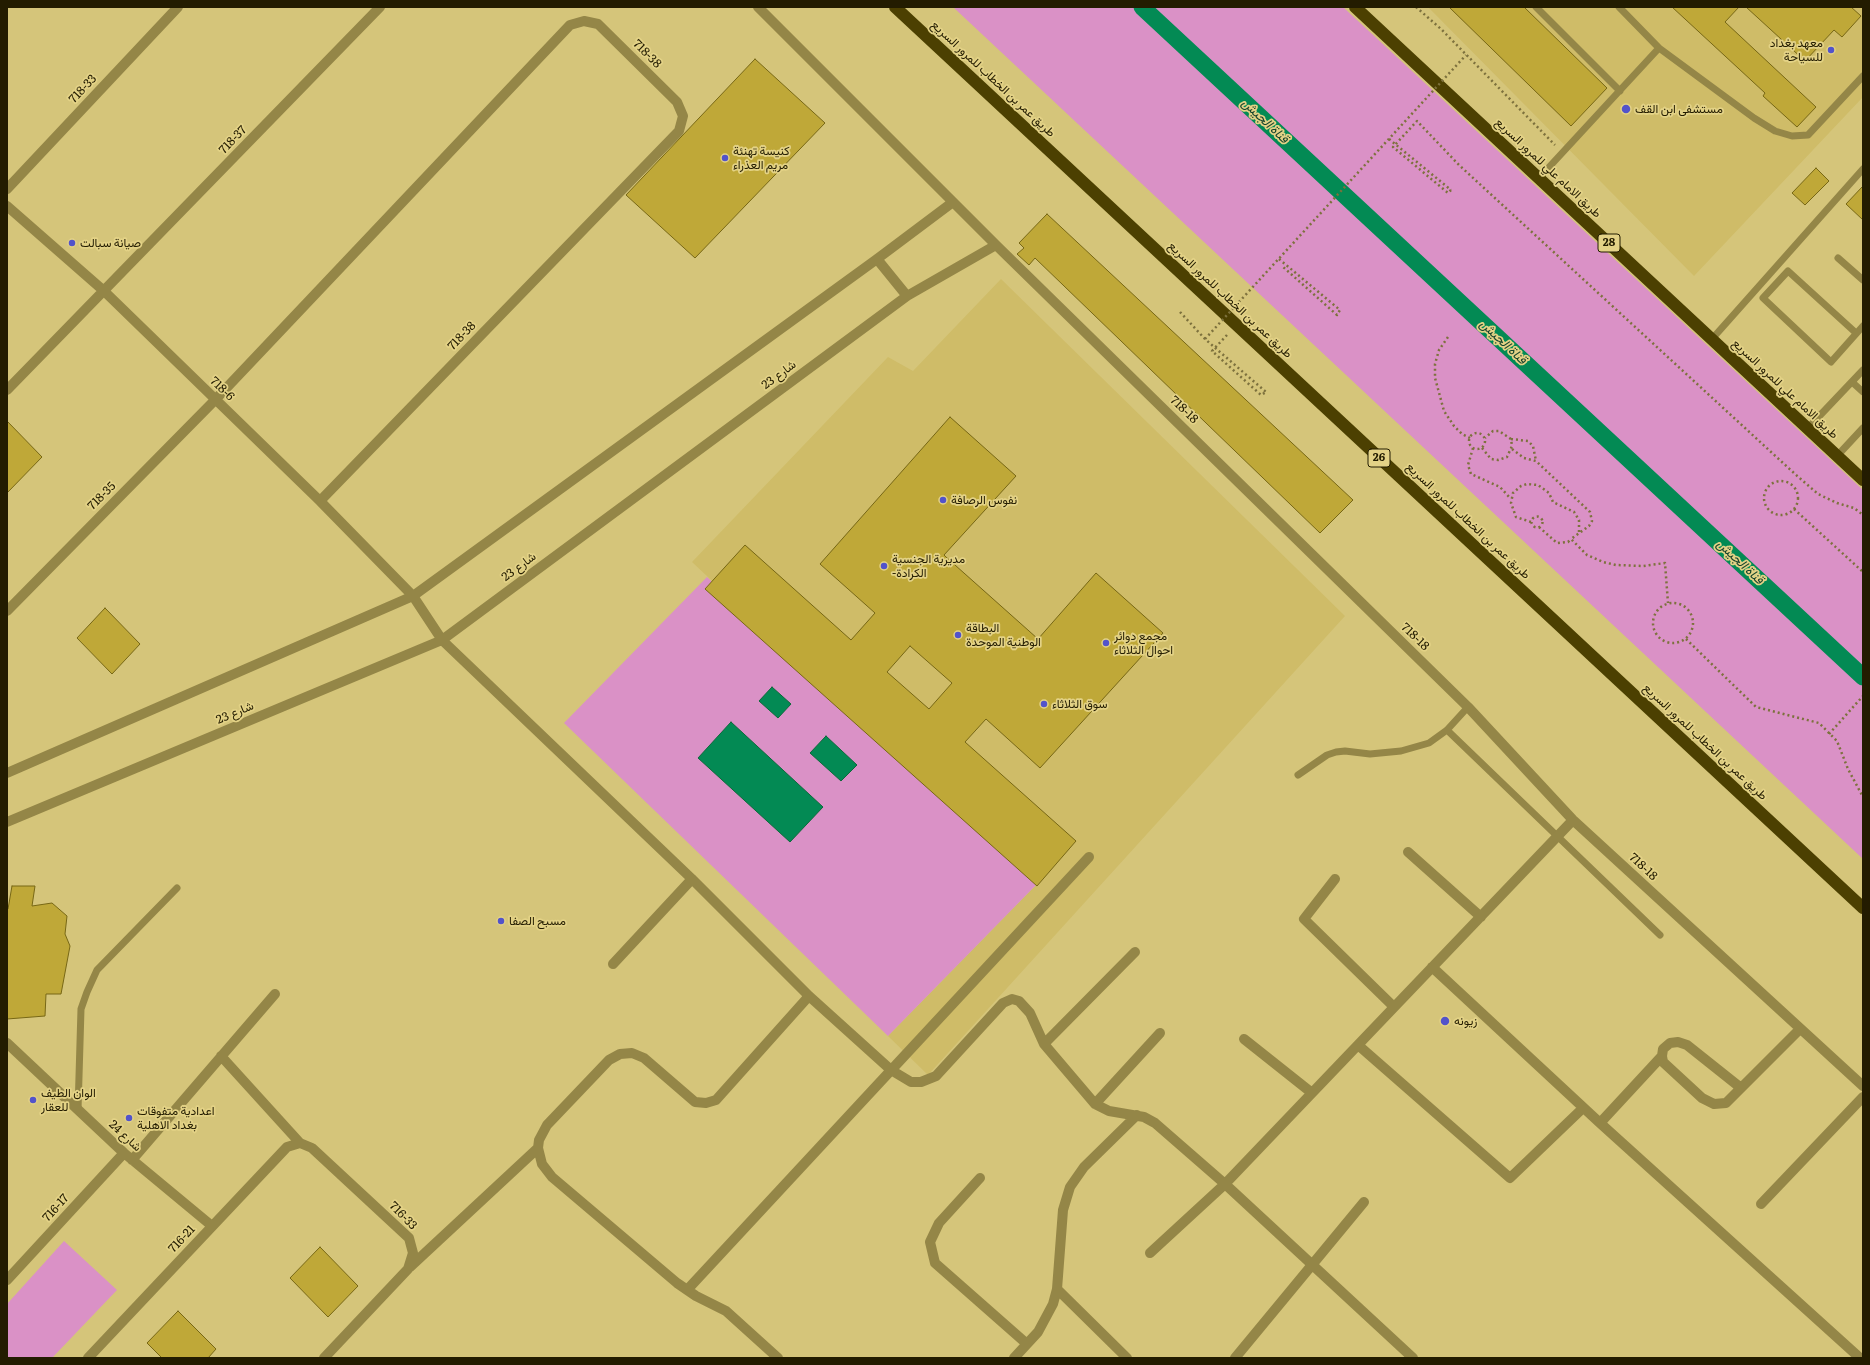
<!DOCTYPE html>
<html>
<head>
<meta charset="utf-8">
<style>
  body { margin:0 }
  #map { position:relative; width:1870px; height:1365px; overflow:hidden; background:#d5c57a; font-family:Literata,serif }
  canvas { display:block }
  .frame { position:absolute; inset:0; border:8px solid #231c00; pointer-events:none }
</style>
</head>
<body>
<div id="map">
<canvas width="1870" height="1365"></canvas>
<div class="frame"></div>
</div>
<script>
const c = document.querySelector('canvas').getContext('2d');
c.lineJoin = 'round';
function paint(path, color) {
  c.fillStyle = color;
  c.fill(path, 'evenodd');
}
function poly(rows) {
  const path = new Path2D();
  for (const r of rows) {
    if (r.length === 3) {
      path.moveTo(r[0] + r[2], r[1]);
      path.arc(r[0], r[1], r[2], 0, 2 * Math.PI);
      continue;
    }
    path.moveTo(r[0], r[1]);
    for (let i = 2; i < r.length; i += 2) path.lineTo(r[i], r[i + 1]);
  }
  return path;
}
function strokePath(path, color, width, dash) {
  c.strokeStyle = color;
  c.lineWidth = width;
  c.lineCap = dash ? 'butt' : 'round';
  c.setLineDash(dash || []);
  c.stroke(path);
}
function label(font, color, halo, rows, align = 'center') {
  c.font = font + ' Literata,Vazirmatn,serif';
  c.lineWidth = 3.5;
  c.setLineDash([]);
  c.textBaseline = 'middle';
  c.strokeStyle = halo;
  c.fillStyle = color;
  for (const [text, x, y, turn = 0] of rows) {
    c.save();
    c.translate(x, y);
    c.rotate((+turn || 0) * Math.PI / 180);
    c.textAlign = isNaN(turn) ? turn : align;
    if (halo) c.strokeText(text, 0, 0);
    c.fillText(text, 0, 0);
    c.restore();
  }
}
paint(poly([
  [1428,7,1863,7,1863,97,1694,276],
  [1001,279,1345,616,928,1075,888,1036,1036,885,692,562,888,357,913,371]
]), '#cfbc68');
paint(poly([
  [953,7,1343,7,1863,490,1863,859],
  [707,577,1036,885,888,1036,564,723],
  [64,1241,117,1290,52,1358,7,1358,7,1304]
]), '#da91c6');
const water = poly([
  [772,687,791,704,778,718,759,701,772,687],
  [731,722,823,807,790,842,698,758,731,722],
  [826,736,857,765,841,781,810,753,826,736]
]);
paint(water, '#038a54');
strokePath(water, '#0d693b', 1);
strokePath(poly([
  [1142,7,1863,677]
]), '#038a54', 17);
const building = poly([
  [1449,7,1524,7,1607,88,1571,126,1449,7],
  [1672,7,1739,7,1725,22,1816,107,1797,127,1763,96,1765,93,1672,7],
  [1746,7,1851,7,1861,16,1842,37,1834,30,1805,61,1746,7],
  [755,59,825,123,695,258,626,195,755,59],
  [1816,168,1829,181,1805,205,1792,193,1816,168],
  [1863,186,1863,220,1846,204,1863,186],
  [1047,214,1353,500,1320,533,1035,258,1029,265,1017,254,1024,248,1019,243,1047,214],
  [950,417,1016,476,944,555,946,557,1038,639,1096,573,1163,633,1040,768,986,719,965,742,1076,841,1037,886,705,589,745,545,851,640,875,613,820,564,950,417],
  [910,646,952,683,929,709,887,672,910,646],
  [7,421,42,457,7,493,7,421],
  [105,608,140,644,112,674,77,638,105,608],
  [12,886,35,886,32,906,52,903,67,916,65,934,70,946,61,994,46,994,45,1016,7,1019,7,909,8,909,12,886],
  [320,1247,358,1286,328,1317,290,1278,320,1247],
  [178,1311,216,1349,208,1358,162,1358,147,1343,178,1311]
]);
paint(building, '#bfa838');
strokePath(building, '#776715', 1);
strokePath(poly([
  [1416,7,1441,29,1555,145],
  [1451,190,1448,193,1393,147,1417,121,1459,165,1795,474,1818,494,1837,503,1854,508,1863,515],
  [1279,259,1340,310,1337,315,1282,266],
  [1227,335,1212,351,1261,395,1266,392],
  [1448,337,1439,350,1435,364,1435,378,1444,411,1454,426,1462,434,1470,438],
  [1477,441,8],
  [1511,439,1528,441,1533,446,1536,461],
  [1473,448,1468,465,1471,474,1500,487,1510,498],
  [1482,448,1491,459,1498,460,1507,457,1512,446,1511,439,1499,431,1493,431,1485,438],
  [1512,449,1524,458,1536,461,1590,512,1592,521,1589,526,1571,539,1587,555,1603,562,1616,565,1643,566,1665,563,1668,603],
  [1781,498,17],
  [1794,509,1863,572],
  [1537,522,5.5],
  [1531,522,1516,517,1511,503,1513,493,1521,486,1527,484,1538,485,1549,493,1553,502,1574,512,1579,520,1579,533],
  [1539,527,1557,543,1568,542,1571,539],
  [1673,623,20],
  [1686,639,1756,707,1819,723,1837,741,1848,769,1863,797],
  [1829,734,1863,696]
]), '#7d713d', 2.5, [2, 3]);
strokePath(poly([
  [1536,7,1620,91],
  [1659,48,1754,118,1775,131,1792,136,1808,135,1863,76],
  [1539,178,1659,48,1619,7],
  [1838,258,1863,280],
  [1856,333,1788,271,1763,298,1831,362,1863,326],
  [1712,339,1863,169],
  [1852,382,1863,392],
  [1808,428,1863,370],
  [1837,456,1863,428],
  [1447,730,1660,935],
  [1298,775,1327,755,1336,752,1345,751,1370,754,1401,751,1429,743,1447,730,1468,707],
  [78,1110,81,1009,87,992,97,970,177,888]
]), '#948647', 7);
strokePath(poly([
  [758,7,996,245,1468,707,1573,820,1863,1086],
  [7,189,178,7],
  [7,206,104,291,320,501,413,596,442,640,692,879,809,996,891,1070,911,1082,921,1082,936,1076,1003,1003,1012,999,1019,1001,1030,1013,1044,1044,1095,1104,1109,1111,1144,1117,1155,1123,1225,1184,1413,1358],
  [877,259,907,296],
  [7,390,380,7],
  [7,611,215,400,570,25,584,21,598,24,677,102,683,116,679,131,320,501],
  [7,773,413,596,877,259,953,202],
  [7,822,442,640,907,296,996,245],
  [1408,852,1481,917],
  [1335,879,1304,919,1394,1007],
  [613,964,692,879],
  [1432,967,1600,1123,1860,1358],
  [1244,1039,1312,1093],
  [7,1043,124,1153,212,1226],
  [1044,1044,1135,952],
  [1358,1045,1510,1178,1583,1108],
  [221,1056,300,1143,312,1148,409,1238,413,1253,408,1269,324,1358],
  [1741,1088,1687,1045,1678,1042,1670,1043,1663,1049,1662,1056,1663,1062,1702,1098,1714,1104,1726,1103,1800,1029],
  [1095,1104,1160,1033],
  [1600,1123,1662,1056],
  [132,1160,275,994],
  [980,1178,939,1223,930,1242,935,1263,1027,1344],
  [1761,1204,1863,1097],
  [1150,1253,1225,1184,1573,820],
  [410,1267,538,1148],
  [7,1280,124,1153],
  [1057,1289,1127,1358],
  [687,1290,1089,857],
  [88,1358,287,1147,300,1143],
  [778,1358,726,1311,696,1296,677,1283,552,1177,542,1164,538,1148,539,1140,547,1125,609,1060,620,1054,632,1053,644,1058,695,1102,706,1103,716,1100,809,996],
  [1014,1358,1038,1332,1053,1304,1057,1289,1063,1210,1070,1187,1084,1167,1137,1115],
  [1235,1358,1364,1202]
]), '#948647', 10);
strokePath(poly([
  [895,7,1863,908],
  [1355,7,1863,480]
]), '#4c4001', 12);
strokePath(poly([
  [1389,139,1451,190],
  [1180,312,1205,339,1266,392],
  [1205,339,1466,55]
]), '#7d713d', 2.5, [2, 3]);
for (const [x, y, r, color] of [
  [1831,50,4,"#5253ca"],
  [1626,109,5,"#5253ca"],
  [725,158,4,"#5253ca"],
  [72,243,4,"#5253ca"],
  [943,500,4,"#5253ca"],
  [884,566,4,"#5253ca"],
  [958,635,4,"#5253ca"],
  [1106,643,4,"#5253ca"],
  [1044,704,4,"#5253ca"],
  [501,921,4,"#5253ca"],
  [1445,1021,5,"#5253ca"],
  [33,1100,4,"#5253ca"],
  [129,1118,4,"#5253ca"]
]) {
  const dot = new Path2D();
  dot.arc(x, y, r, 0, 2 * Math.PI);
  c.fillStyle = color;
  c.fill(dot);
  strokePath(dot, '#e3d286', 1.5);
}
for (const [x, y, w] of [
  [1609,243,22],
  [1379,458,22]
]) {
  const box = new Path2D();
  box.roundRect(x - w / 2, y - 9, w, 18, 3);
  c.fillStyle = '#e3d286';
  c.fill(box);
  strokePath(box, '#231c00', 1);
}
label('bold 11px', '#231c00', null, [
  ["28",1609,243],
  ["26",1379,458]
]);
label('12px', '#231c00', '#e3d286', [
  ["معهد بغداد",1823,43,"right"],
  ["للسياحة",1823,57,"right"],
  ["مستشفى ابن القف",1635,109],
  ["كنيسة تهنئة",733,151],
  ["مريم العذراء",733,165],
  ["صيانة سبالت",80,243],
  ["نفوس الرصافة",951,500],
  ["مديرية الجنسية",892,559],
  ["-الكرادة",892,573],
  ["البطاقة",966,628],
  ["الوطنية الموحدة",966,642],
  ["مجمع دوائر",1114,636],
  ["احوال الثلاثاء",1114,650],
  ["سوق الثلاثاء",1052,704],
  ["مسبح الصفا",509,921],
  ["زيونه",1454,1021],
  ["الوان الطيف",41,1093],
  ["للعقار",41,1107],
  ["اعدادية متفوقات",137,1111],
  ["بغداد الاهلية",137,1125]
], 'left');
label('12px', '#231c00', '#e3d286', [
  ["718-38",647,54,45],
  ["طريق عمر بن الخطاب للمرور السريع",993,79,43],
  ["718-33",83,89,-47],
  ["718-37",233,140,-46],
  ["طريق الامام علي للمرور السريع",1548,168,43],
  ["طريق عمر بن الخطاب للمرور السريع",1230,300,43],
  ["718-38",462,336,-46],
  ["شارع 23",779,375,-37],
  ["718-6",222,389,44],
  ["طريق الامام علي للمرور السريع",1785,389,43],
  ["718-18",1184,410,44],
  ["718-35",102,496,-45],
  ["طريق عمر بن الخطاب للمرور السريع",1468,521,43],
  ["شارع 23",519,567,-37],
  ["718-18",1415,637,44],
  ["شارع 23",235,713,-23],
  ["طريق عمر بن الخطاب للمرور السريع",1705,742,43],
  ["718-18",1643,867,43],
  ["شارع 24",125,1136,43],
  ["716-17",56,1208,-48],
  ["716-33",403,1216,45],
  ["716-21",182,1239,-47]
]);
label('italic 13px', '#17442c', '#e3d286', [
  ["قناة الجيش",1265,121,43],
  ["قناة الجيش",1503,342,43],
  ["قناة الجيش",1740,562,43]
]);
</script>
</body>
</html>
